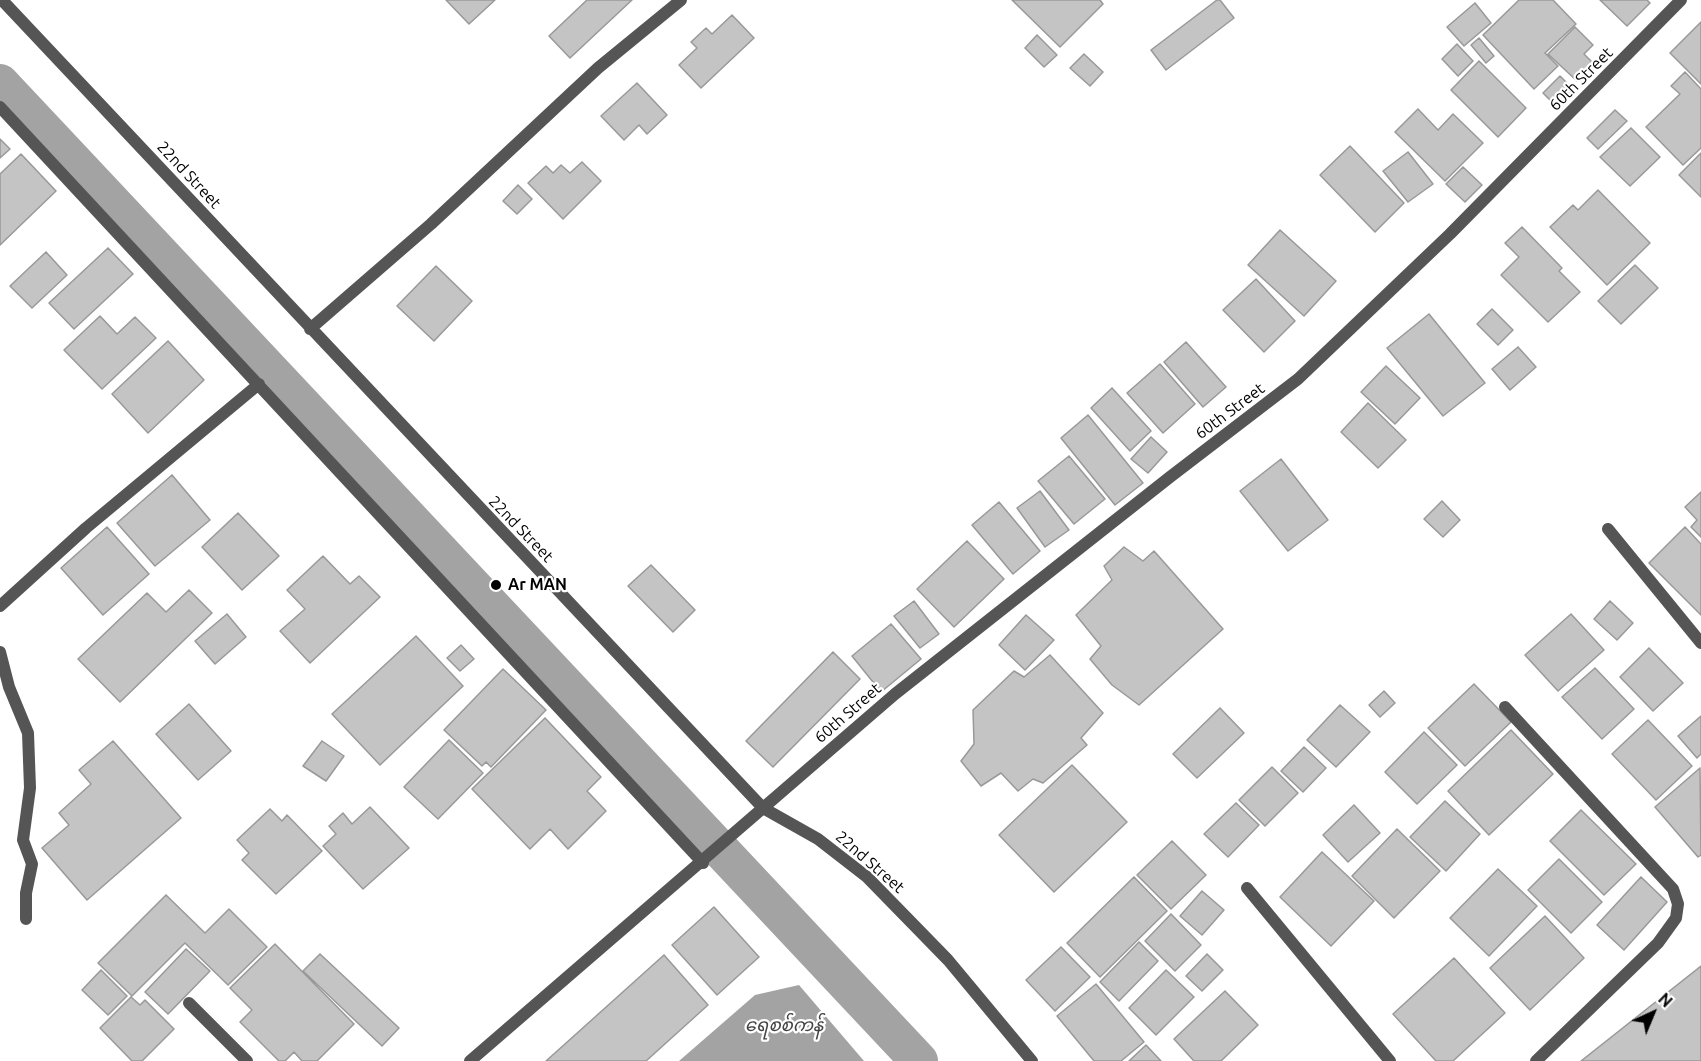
<!DOCTYPE html>
<html>
<head>
<meta charset="utf-8">
<style>
  body { margin:0 }
  #map { position:relative; width:1701px; height:1061px; overflow:hidden; background:#fff; font-family:Ubuntu,sans-serif }
  canvas { display:block }
  .north { position:absolute; left:1623px; top:983px; width:60px; height:60px; -webkit-text-stroke:4px #fff; paint-order:stroke; rotate:44deg; font-size:16px; font-weight:700; line-height:24px; text-align:center; color:#000 }
  .north::after { content:''; display:block; margin:auto; width:21px; height:27px; background:#000; clip-path:polygon(50% 0,100% 100%,50% 72%,0 100%) }
</style>
</head>
<body>
<div id="map">
<canvas width="1701" height="1061"></canvas>
<div class="north">N</div>
</div>
<script>
const c = document.querySelector('canvas').getContext('2d');
c.lineJoin = 'round';
function paint(path, color) {
  c.fillStyle = color;
  c.fill(path, 'evenodd');
}
function poly(rows) {
  const path = new Path2D();
  for (const r of rows) {
    path.moveTo(r[0], r[1]);
    for (let i = 2; i < r.length; i += 2) path.lineTo(r[i], r[i + 1]);
  }
  return path;
}
function strokePath(path, color, width, dash) {
  c.strokeStyle = color;
  c.lineWidth = width;
  c.lineCap = dash ? 'butt' : 'round';
  c.setLineDash(dash || []);
  c.stroke(path);
}
function label(font, color, halo, rows, align = 'center') {
  c.font = font + ' Ubuntu,"Noto Sans Myanmar",sans-serif';
  c.lineWidth = 4.5;
  c.setLineDash([]);
  c.textBaseline = 'middle';
  c.strokeStyle = halo;
  c.fillStyle = color;
  for (const [text, x, y, turn = 0] of rows) {
    c.save();
    c.translate(x, y);
    c.rotate((+turn || 0) * Math.PI / 180);
    c.textAlign = isNaN(turn) ? turn : align;
    if (halo) c.strokeText(text, 0, 0);
    c.fillText(text, 0, 0);
    c.restore();
  }
}
paint(poly([
  [799,985,864,1061,679,1061,755,995]
]), '#a3a3a3');
strokePath(poly([
  [0,83,919,1061]
]), '#a3a3a3', 38);
const building = poly([
  [446,0,495,0,469,24,446,0],
  [587,0,632,0,570,58,549,36,587,0],
  [1012,0,1100,0,1103,4,1060,47,1012,0],
  [1217,0,1220,0,1234,18,1166,70,1151,50,1217,0],
  [1519,0,1553,0,1576,24,1545,53,1558,66,1534,89,1483,35,1519,0],
  [1600,0,1647,0,1650,3,1627,26,1600,0],
  [1475,3,1491,23,1464,46,1447,27,1475,3],
  [732,15,754,38,701,88,679,65,697,48,691,42,706,28,712,34,732,15],
  [1701,22,1701,84,1670,53,1701,22],
  [1575,27,1593,45,1584,54,1594,64,1577,81,1548,54,1575,27],
  [1037,35,1057,55,1044,67,1025,48,1037,35],
  [1479,38,1494,56,1486,63,1471,45,1479,38],
  [1457,44,1473,61,1458,76,1442,59,1457,44],
  [1084,54,1103,72,1090,86,1070,68,1084,54],
  [1479,61,1526,108,1498,137,1451,90,1479,61],
  [1685,72,1701,89,1701,148,1683,165,1646,127,1680,94,1671,86,1685,72],
  [1560,76,1574,90,1557,107,1543,93,1560,76],
  [637,83,667,115,647,134,639,125,624,140,601,116,637,83],
  [1418,109,1438,130,1453,114,1483,143,1445,181,1395,132,1418,109],
  [1615,110,1627,121,1598,149,1587,138,1615,110],
  [1631,128,1660,157,1630,186,1600,157,1631,128],
  [0,139,10,149,0,158,0,139],
  [1350,146,1404,203,1375,232,1320,175,1350,146],
  [1408,152,1433,184,1408,202,1383,171,1408,152],
  [1701,153,1701,197,1679,175,1701,153],
  [21,154,56,191,0,245,0,174,21,154],
  [582,162,601,181,563,219,528,183,546,166,553,173,561,165,570,173,582,162],
  [1463,167,1482,185,1465,202,1446,184,1463,167],
  [518,185,532,199,517,214,503,201,518,185],
  [1598,190,1650,243,1607,285,1550,227,1573,205,1578,210,1598,190],
  [1522,227,1562,268,1559,271,1580,292,1548,322,1501,275,1519,257,1505,243,1522,227],
  [1280,230,1336,281,1304,316,1248,265,1280,230],
  [108,248,133,274,74,329,49,303,108,248],
  [46,252,67,275,32,308,10,286,46,252],
  [1635,265,1658,288,1621,324,1598,301,1635,265],
  [436,266,472,301,434,341,397,306,436,266],
  [1256,279,1295,321,1264,352,1223,310,1256,279],
  [1492,309,1513,330,1498,345,1477,324,1492,309],
  [1429,314,1485,383,1443,416,1387,348,1429,314],
  [100,316,117,334,135,317,156,338,102,389,64,350,100,316],
  [168,341,204,380,148,433,112,394,168,341],
  [1186,342,1226,387,1203,407,1164,362,1186,342],
  [1518,347,1536,367,1510,390,1492,369,1518,347],
  [1160,364,1195,404,1163,433,1127,393,1160,364],
  [1386,366,1420,398,1395,424,1361,392,1386,366],
  [1112,388,1151,431,1130,451,1091,408,1112,388],
  [1368,403,1406,440,1378,468,1341,432,1368,403],
  [1088,415,1143,483,1115,505,1061,438,1088,415],
  [1151,437,1167,452,1148,473,1131,459,1151,437],
  [1069,456,1105,499,1074,524,1038,481,1069,456],
  [1281,459,1328,520,1288,551,1240,491,1281,459],
  [172,475,210,520,155,566,117,523,172,475],
  [1040,491,1069,530,1045,547,1017,508,1040,491],
  [1701,492,1701,537,1691,527,1697,520,1685,507,1701,492],
  [1442,501,1460,520,1443,537,1424,519,1442,501],
  [999,502,1040,551,1013,574,972,525,999,502],
  [238,513,279,556,242,590,202,547,238,513],
  [107,527,149,574,103,615,61,568,107,527],
  [1685,527,1701,544,1701,615,1649,563,1685,527],
  [967,541,1004,579,954,627,917,589,967,541],
  [1124,547,1143,561,1154,551,1223,629,1139,705,1112,685,1090,659,1101,646,1076,615,1112,580,1104,566,1124,547],
  [323,556,350,584,359,576,380,597,310,663,280,631,305,609,287,590,323,556],
  [651,565,695,610,673,632,628,586,651,565],
  [189,590,212,613,120,702,78,659,147,593,166,612,189,590],
  [914,601,939,634,920,648,894,616,914,601],
  [1610,601,1633,623,1617,640,1594,619,1610,601],
  [227,614,246,637,215,664,195,641,227,614],
  [1571,614,1604,650,1558,691,1525,655,1571,614],
  [1026,615,1054,640,1025,670,999,645,1026,615],
  [891,624,921,659,881,692,852,656,891,624],
  [416,636,463,686,380,765,332,714,416,636],
  [461,645,474,659,460,671,447,658,461,645],
  [1649,648,1683,683,1653,711,1620,677,1649,648],
  [833,652,860,679,773,767,746,741,833,652],
  [1050,655,1103,713,1081,738,1087,745,1043,783,1033,779,1018,791,1001,773,981,786,961,761,974,744,973,710,1014,671,1024,677,1050,655],
  [1595,668,1634,709,1602,739,1562,697,1595,668],
  [503,669,546,710,491,767,486,762,482,766,444,730,503,669],
  [1474,684,1511,722,1465,766,1428,728,1474,684],
  [1384,691,1395,703,1380,717,1369,705,1384,691],
  [189,704,231,751,198,780,156,734,189,704],
  [1340,705,1370,732,1336,767,1307,740,1340,705],
  [1220,708,1244,733,1197,778,1173,754,1220,708],
  [1701,716,1701,754,1697,758,1678,736,1701,716],
  [545,718,601,777,587,791,606,811,568,849,550,829,530,849,472,789,545,718],
  [1648,720,1692,766,1656,800,1612,754,1648,720],
  [1511,730,1553,774,1489,835,1448,791,1511,730],
  [1424,732,1457,765,1417,804,1385,772,1424,732],
  [449,740,483,773,438,819,404,787,449,740],
  [113,741,181,818,87,900,42,848,69,825,59,813,91,784,79,770,113,741],
  [322,741,344,756,326,781,303,766,322,741],
  [1304,747,1326,768,1303,792,1281,771,1304,747],
  [1072,765,1127,822,1054,892,999,835,1072,765],
  [1272,767,1298,793,1265,826,1239,800,1272,767],
  [1700,768,1701,855,1698,857,1655,807,1700,768],
  [1445,801,1480,834,1446,871,1410,837,1445,801],
  [1236,803,1259,825,1228,857,1204,834,1236,803],
  [1354,805,1380,833,1348,862,1323,835,1354,805],
  [370,807,409,848,363,889,323,846,336,834,329,826,343,813,352,824,370,807],
  [270,809,282,821,287,815,322,851,276,894,242,860,249,853,237,840,270,809],
  [1581,810,1636,864,1604,895,1550,841,1581,810],
  [1397,829,1440,871,1394,918,1352,876,1397,829],
  [1172,841,1206,875,1171,909,1137,875,1172,841],
  [1322,852,1374,901,1331,946,1280,897,1322,852],
  [1559,859,1602,902,1571,933,1528,890,1559,859],
  [1498,869,1537,906,1489,956,1450,918,1498,869],
  [1134,877,1167,911,1100,977,1067,943,1134,877],
  [1641,877,1667,902,1624,950,1597,925,1641,877],
  [1202,891,1224,910,1202,935,1180,916,1202,891],
  [166,895,205,933,229,909,267,947,228,985,185,943,132,996,98,963,166,895],
  [714,907,759,957,717,995,672,945,714,907],
  [1171,914,1201,945,1175,971,1145,941,1171,914],
  [1545,916,1584,958,1530,1010,1490,968,1545,916],
  [1139,942,1158,961,1119,1001,1100,982,1139,942],
  [275,944,354,1024,317,1061,302,1061,294,1052,285,1061,279,1061,240,1022,252,1010,230,988,275,944],
  [1061,947,1090,977,1055,1011,1026,980,1061,947],
  [186,949,210,971,168,1014,145,992,186,949],
  [320,954,399,1028,382,1046,303,971,320,954],
  [1207,954,1223,970,1202,991,1186,976,1207,954],
  [664,955,708,1005,646,1061,546,1061,664,955],
  [1454,958,1505,1013,1453,1061,1436,1061,1393,1014,1454,958],
  [1701,966,1701,1061,1581,1061,1701,966],
  [101,970,127,996,108,1015,82,990,101,970],
  [1166,970,1194,997,1156,1035,1129,1008,1166,970],
  [1096,984,1144,1042,1121,1061,1094,1061,1057,1016,1096,984],
  [1225,991,1258,1025,1221,1061,1194,1061,1174,1039,1225,991],
  [131,997,140,1005,145,1000,174,1029,142,1061,132,1061,100,1028,131,997],
  [1146,1045,1161,1061,1129,1061,1146,1045]
]);
paint(building, '#c4c4c4');
strokePath(building, '#999', 1.5);
strokePath(poly([
  [189,1003,247,1061]
]), '#555', 12);
strokePath(poly([
  [2,0,763,808,818,839,867,877,948,960,1032,1061],
  [0,107,703,863],
  [310,329,431,224,598,68,681,0],
  [1608,529,1701,643],
  [0,606,86,528,259,384],
  [0,652,9,687,28,733,30,788,23,840,32,864,26,893,26,919],
  [1505,707,1673,889,1678,904,1676,918,1658,943,1536,1061],
  [1247,888,1390,1061],
  [470,1061,895,694,1170,477,1298,379,1450,234,1681,0]
]), '#555', 12);
for (const [x, y, r, color] of [
  [496,585,6,"#000"]
]) {
  const dot = new Path2D();
  dot.arc(x, y, r, 0, 2 * Math.PI);
  c.fillStyle = color;
  c.fill(dot);
  strokePath(dot, '#fff', 2);
}
label('16px', '#000', '#fff', [
  ["60th Street",1581,79,-45],
  ["22nd Street",189,175,47],
  ["60th Street",1230,411,-37],
  ["22nd Street",521,529,46],
  ["60th Street",848,713,-41],
  ["22nd Street",870,862,41]
]);
label('bold 16px', '#000', '#fff', [
  ["Ar MAN",508,585]
], 'left');
label('italic 18px', '#444', '#fff', [
  ["ရေစစ်ကန်",784,1025]
]);
</script>
</body>
</html>
